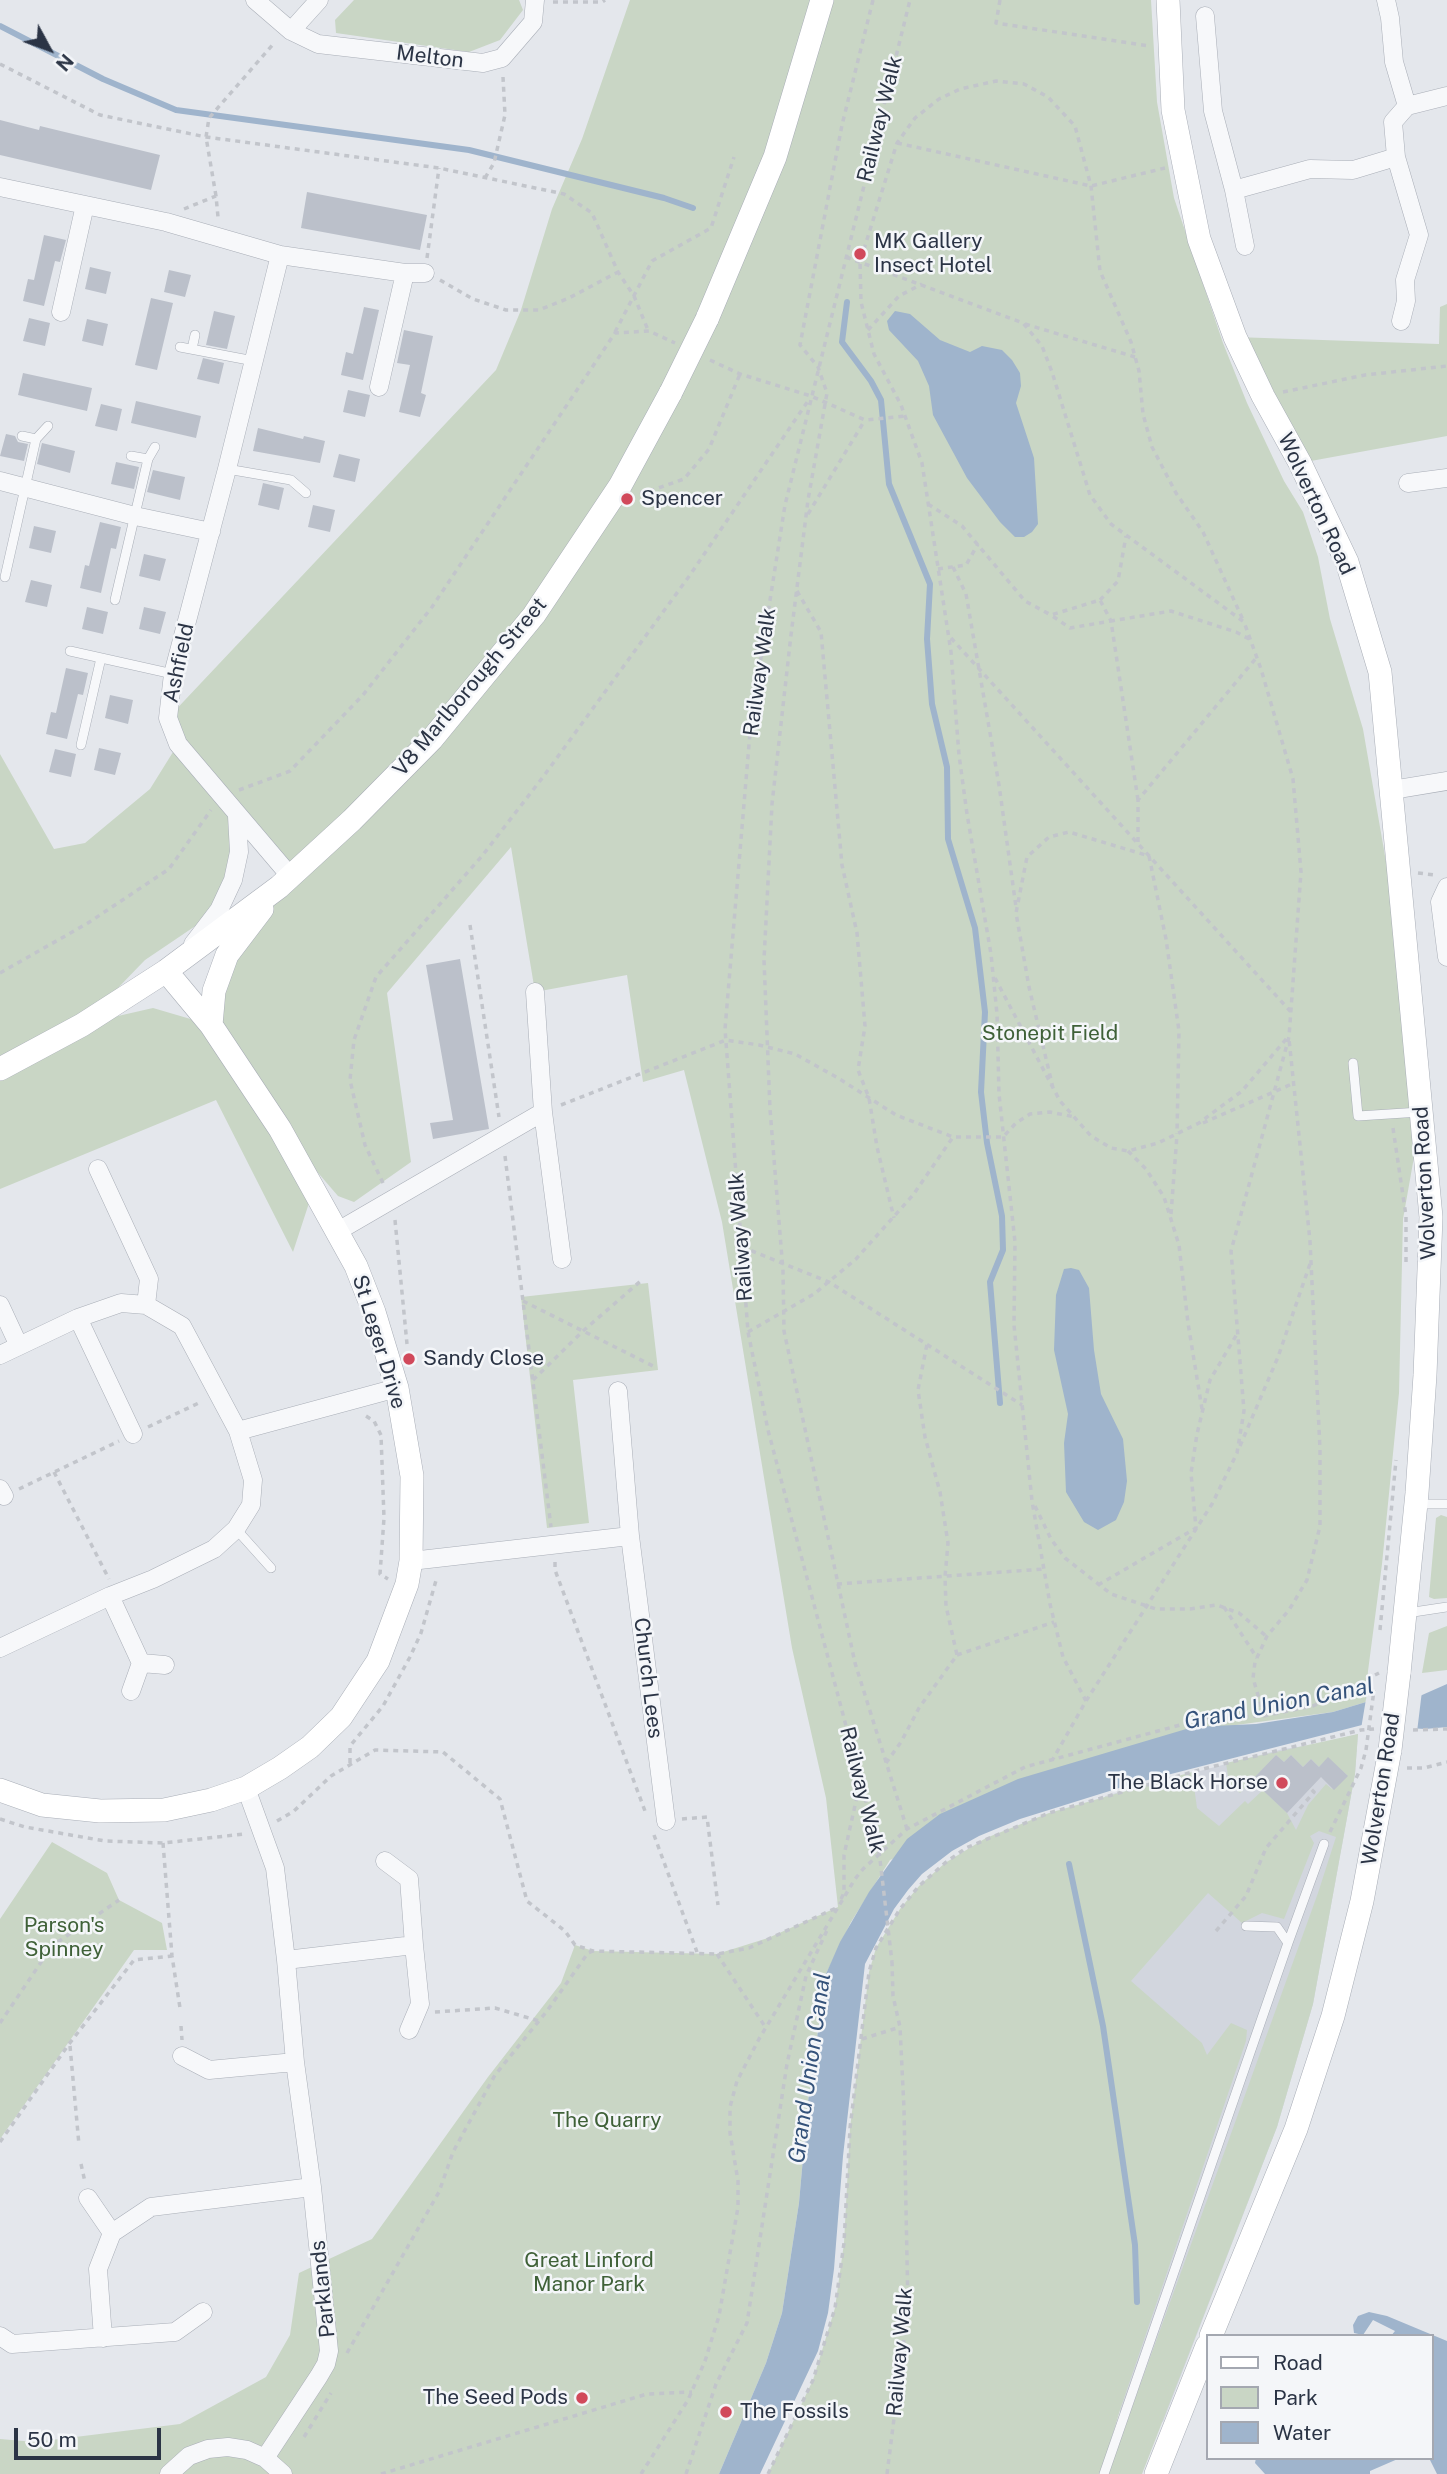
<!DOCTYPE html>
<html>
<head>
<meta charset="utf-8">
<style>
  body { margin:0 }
  #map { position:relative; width:1447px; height:2474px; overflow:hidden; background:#e4e7ec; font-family:"Public Sans",sans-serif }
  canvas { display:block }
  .legend { position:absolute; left:1206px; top:2334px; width:228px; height:126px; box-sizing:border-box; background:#f4f6f9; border:2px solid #a4a8b1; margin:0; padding:9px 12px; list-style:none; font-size:21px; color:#2b3445 }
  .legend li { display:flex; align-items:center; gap:14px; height:35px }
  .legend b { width:35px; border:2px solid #a4a8b1 }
  .north { position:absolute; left:14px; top:14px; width:70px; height:70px; -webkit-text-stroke:5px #f4f6f9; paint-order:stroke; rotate:131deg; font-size:19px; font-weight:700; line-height:28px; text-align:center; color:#2b3445 }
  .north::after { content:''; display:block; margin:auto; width:24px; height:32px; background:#2b3445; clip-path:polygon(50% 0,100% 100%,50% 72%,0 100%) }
  .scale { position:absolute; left:14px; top:2428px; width:147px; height:32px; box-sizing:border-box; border:4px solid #2b3445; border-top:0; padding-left:9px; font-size:21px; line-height:24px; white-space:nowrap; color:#2b3445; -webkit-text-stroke:5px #f4f6f9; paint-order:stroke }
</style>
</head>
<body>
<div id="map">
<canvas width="1447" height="2474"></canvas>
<ul class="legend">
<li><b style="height:9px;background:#fff"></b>Road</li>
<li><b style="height:19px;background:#c9d6c5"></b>Park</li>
<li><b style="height:19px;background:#9fb4cc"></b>Water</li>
</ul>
<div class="north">N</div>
<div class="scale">50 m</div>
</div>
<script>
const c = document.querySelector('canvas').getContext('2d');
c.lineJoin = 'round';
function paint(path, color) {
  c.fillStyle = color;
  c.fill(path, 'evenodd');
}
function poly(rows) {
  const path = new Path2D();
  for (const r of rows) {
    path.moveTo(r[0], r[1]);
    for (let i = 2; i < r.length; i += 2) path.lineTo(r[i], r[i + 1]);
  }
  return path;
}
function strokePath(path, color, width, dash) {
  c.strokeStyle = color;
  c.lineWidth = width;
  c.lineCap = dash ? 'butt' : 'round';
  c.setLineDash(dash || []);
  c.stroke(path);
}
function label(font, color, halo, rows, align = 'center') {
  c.font = font + ' "Public Sans",sans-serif';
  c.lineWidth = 5;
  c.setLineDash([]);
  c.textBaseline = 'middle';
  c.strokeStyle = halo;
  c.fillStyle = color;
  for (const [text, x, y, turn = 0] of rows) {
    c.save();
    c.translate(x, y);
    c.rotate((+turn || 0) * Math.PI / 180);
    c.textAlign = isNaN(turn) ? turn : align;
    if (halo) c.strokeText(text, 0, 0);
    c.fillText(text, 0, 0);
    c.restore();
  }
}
paint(poly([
  [1358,1734,1355,1774,1313,2004,1277,2127,1163,2422,1120,2413,1079,2041,1105,1796,1283,1749,1319,1744]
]), '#d2d6de');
paint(poly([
  [354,0,519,0,523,10,500,40,469,52,336,33,335,20],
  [630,0,1151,0,1157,102,1174,198,1223,343,1247,403,1284,481,1303,512,1318,557,1330,619,1363,729,1389,879,1422,1112,1403,1219,1399,1393,1382,1564,1368,1671,1366,1702,1333,1712,1236,1725,890,1860,851,1922,826,1974,808,2102,799,2203,782,2313,766,2363,719,2474,0,2474,0,2439,35,2442,180,2424,266,2377,290,2335,299,2273,372,2239,488,2077,561,1983,575,1945,593,1951,717,1954,768,1938,838,1907,826,1798,792,1648,722,1222,684,1070,643,1082,627,975,535,992,511,847,387,993,411,1162,354,1202,338,1196,282,1131,309,1203,293,1252,216,1100,0,1189,0,754,54,849,85,843,150,789,178,744,168,718,496,370,521,310,552,209,582,139],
  [238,817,291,877,214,991,211,1025,153,1008,83,1024,145,960,219,910],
  [1447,304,1447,436,1300,463,1235,337,1439,344,1440,307],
  [648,1283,658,1370,573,1380,589,1523,547,1528,521,1297],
  [1441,1515,1447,1517,1447,1598,1434,1599,1429,1597,1436,1518],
  [1447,1626,1447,1670,1422,1673,1429,1633],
  [1358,1734,1355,1774,1313,2004,1277,2127,1142,2474,1108,2474,1318,1893,1336,1837,1319,1831,1310,1836,1314,1843,1284,1919,1262,1913,1242,1923,1208,1893,1131,1981,1202,2043,1207,2055,1231,2023,1247,2030,1246,2041,1120,2410,1101,2474,768,2474,813,2380,835,2308,844,2243,850,2128,869,1972,876,1948,900,1909,919,1886,945,1863,986,1838,1049,1813,1192,1772,1197,1808,1219,1826,1245,1801,1248,1804,1263,1790,1287,1813,1296,1830,1308,1805,1326,1784,1332,1789,1347,1775,1328,1758,1319,1767,1311,1759,1303,1767,1291,1755,1284,1762,1276,1755,1240,1793,1229,1783,1226,1763],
  [52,1842,107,1873,119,1900,162,1923,167,1950,134,1950,0,2139,0,1919]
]), '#c9d6c5');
paint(poly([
  [895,311,910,314,940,340,970,352,982,346,1002,350,1012,360,1020,373,1021,386,1016,403,1034,458,1038,524,1032,532,1024,537,1015,537,1000,522,967,478,933,415,929,386,918,361,889,330,887,321],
  [1071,1268,1079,1270,1089,1288,1094,1350,1101,1394,1123,1439,1127,1481,1124,1502,1116,1520,1098,1530,1084,1522,1066,1492,1064,1443,1068,1414,1054,1350,1056,1295,1064,1269],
  [1447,1684,1447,1727,1425,1729,1362,1725,1132,1784,1020,1819,979,1836,952,1851,922,1874,908,1890,894,1909,865,1964,843,2156,834,2269,828,2313,818,2351,760,2474,719,2474,766,2363,782,2313,799,2203,808,2102,826,1974,840,1942,869,1892,907,1839,940,1814,1018,1779,1193,1727,1256,1724,1333,1712,1366,1702,1413,1699],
  [1369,2312,1387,2316,1447,2341,1447,2474,1437,2474,1429,2458,1431,2458,1431,2336,1391,2336,1395,2331,1373,2320,1363,2335,1354,2333,1353,2325,1358,2316],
  [1256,2458,1400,2458,1370,2471,1370,2474,1265,2474,1255,2463]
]), '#9fb4cc');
paint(poly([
  [1422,1691,1417,1732,1361,1729,1366,1699,1412,1695]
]), '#e4e7ec');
strokePath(poly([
  [0,26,103,79,176,110,469,150,664,198,693,208],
  [847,302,842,342,871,381,881,400,889,484,930,584,927,639,932,704,947,767,948,839,975,928,985,1012,981,1092,987,1143,1002,1216,1003,1250,990,1282,1000,1403],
  [1069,1864,1103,2026,1135,2245,1137,2302]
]), '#9fb4cc', 6);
paint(poly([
  [0,120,39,130,40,126,160,155,151,190,0,155],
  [307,192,427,215,420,250,301,228],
  [44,235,66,240,60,262,55,261,44,306,23,301,28,279,34,280],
  [90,267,111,272,106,294,85,289],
  [169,270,191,275,185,297,164,292],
  [151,298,173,303,157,370,135,365],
  [364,307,379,310,363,380,341,375,346,352,353,354],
  [214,311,235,316,227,349,206,345],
  [29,318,50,323,45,346,23,341],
  [87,319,108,324,103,346,82,341],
  [404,330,433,336,421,393,426,395,420,417,399,412,410,365,397,363],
  [203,358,224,363,219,384,197,379],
  [23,373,92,388,87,411,18,395],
  [348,390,370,395,365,417,343,412],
  [136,401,201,416,196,438,131,423],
  [101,404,122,409,117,431,95,426],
  [258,428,303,439,304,436,325,441,320,463,253,451],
  [6,434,15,436,18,442,28,444,24,461,0,456],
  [42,443,75,451,70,473,37,464],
  [339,454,360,459,355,482,333,477],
  [116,462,139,467,134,489,111,484],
  [153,470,185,477,180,500,147,492],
  [263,483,284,488,279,510,258,505],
  [313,505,335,510,330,532,308,527],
  [100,522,121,527,116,549,111,548,101,593,80,588,85,565,89,566],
  [34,526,56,531,51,553,29,548],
  [144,554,166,559,160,581,139,576],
  [31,580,52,585,47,607,25,602],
  [87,607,108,612,103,634,82,629],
  [144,607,166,612,160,634,139,629],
  [66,668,88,673,83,695,78,694,67,739,46,734,51,712,56,713],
  [110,695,133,700,128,724,105,718],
  [99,748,121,753,115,775,94,770],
  [55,749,76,754,71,777,49,772],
  [460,959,489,1129,433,1139,430,1123,453,1120,426,965],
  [1276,1755,1284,1762,1291,1755,1303,1767,1311,1759,1319,1767,1328,1757,1348,1776,1334,1790,1321,1777,1287,1813,1252,1780]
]), '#bbc0ca');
const lane = poly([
  [180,347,254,361],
  [192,349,195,335],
  [22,436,36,439],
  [131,456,148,459],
  [227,469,291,480,306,493],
  [5,577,36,439,48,426],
  [115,600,148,459,155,447],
  [70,651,173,674],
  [81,745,101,658],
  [1353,1063,1358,1116,1420,1112],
  [1418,1504,1447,1504],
  [236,1529,271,1568],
  [1407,1613,1447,1607],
  [1288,1943,1324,1844],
  [1104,2474,1288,1943,1277,1927,1246,1926]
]);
const street = poly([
  [255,0,291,31,318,44,483,63,502,58,533,22,535,0],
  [1386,0,1390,18,1394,62,1407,106],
  [1205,16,1213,111,1234,190,1245,246],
  [291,31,319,0],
  [1396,157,1419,235,1405,280,1406,301,1401,321],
  [0,187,166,222,280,255,405,273,425,273],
  [1234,190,1310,169,1353,170,1396,157,1393,122,1407,106,1447,96],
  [280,255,227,469,173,674,168,718,178,744,291,877],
  [61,312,85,205],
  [379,387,405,273],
  [0,481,135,516,211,532],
  [1408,483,1447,478],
  [1392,790,1447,781],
  [1447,887,1440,902,1447,957],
  [193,944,219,910,233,880,239,852,237,816],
  [543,1112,562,1259],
  [98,1169,149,1279,146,1305],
  [338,1231,543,1112,535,992],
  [0,1305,19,1346],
  [0,1355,78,1318],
  [133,1434,78,1318,121,1303,146,1305,182,1326,238,1431,397,1388],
  [0,1489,4,1496],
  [630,1536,666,1821],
  [411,1561,630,1536,618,1391],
  [110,1596,141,1663,131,1691],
  [0,1648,110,1596,153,1579,214,1549,236,1529,251,1505,253,1480,238,1431],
  [141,1663,165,1665],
  [246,1788,275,1868,286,1960],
  [409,2030,420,2004,414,1945],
  [182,2056,209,2070,295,2062,286,1960,414,1945,409,1879,385,1861],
  [88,2198,112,2233,151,2207,312,2187],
  [0,2336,12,2344,175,2332,203,2312],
  [103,2338,98,2269,112,2233],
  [265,2458,319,2376,326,2364,329,2351,312,2187,295,2062],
  [169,2474,189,2456,208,2449,228,2447,247,2450,265,2458,283,2474]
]);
const secondary = poly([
  [1168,0,1173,110,1199,239,1235,337,1263,396,1300,463,1347,562,1380,672,1431,1217,1425,1375,1417,1493,1399,1673],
  [707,319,775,157,822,0],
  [211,1025,214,991,227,955,262,909],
  [0,1069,82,1025,166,971,279,887,352,820,432,739,534,615,620,486,671,392],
  [0,1790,42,1805,100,1811,164,1810,211,1800,246,1788,280,1768,310,1747,341,1717,378,1661,407,1584,411,1561,412,1476,397,1388,374,1312,356,1266,280,1129,211,1025,166,971],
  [1211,2336,1296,2129,1333,2016,1362,1901,1390,1750],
  [1156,2474,1207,2346]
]);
strokePath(lane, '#a9aeb7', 10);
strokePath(street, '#a9aeb7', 19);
strokePath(secondary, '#a9aeb7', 24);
strokePath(poly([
  [873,0,842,125,800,345,818,367,827,393,808,500,791,635,772,804,764,960,770,1109,783,1271,784,1331,855,1663,907,1829],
  [1000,0,996,23,1150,46],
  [553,2,602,2,605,0],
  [0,64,100,115,206,137,439,168,564,194,592,213,618,272,634,296,648,330],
  [897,143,1091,186,1165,168],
  [485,178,494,163,505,115,503,77],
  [216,196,206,137,209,118,275,42],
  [184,209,216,196,218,217],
  [846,257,1023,323,1042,346,1052,372,1090,495,1111,524,1244,622,1261,669,1293,779,1301,872,1289,1037,1231,1251,1244,1411,1237,1453,1212,1504,1086,1701,1053,1759],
  [427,258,439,168],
  [440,280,473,299,506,310,539,310,569,298,618,272],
  [1025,324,1135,357],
  [868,330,899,296,922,284],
  [615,332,652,261,711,228,734,157],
  [710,360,740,374,811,396,865,420,905,416],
  [1283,392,1365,375,1447,366],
  [640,492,644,493,684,479,709,449,740,374],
  [928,504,962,526,1025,601,1051,615,1100,600,1111,621,1070,628,1051,615],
  [808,514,865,420],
  [953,567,966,594,999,785,1016,907],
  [938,569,966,565,978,544],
  [797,591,821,632,842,865,857,933,865,1026,858,1070,869,1098,877,1147,894,1218],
  [1100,600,1118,581,1126,536],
  [951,638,1291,1012],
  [239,790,290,771,363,695,432,607,615,333,649,331,675,343],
  [1138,800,1111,621,1171,611,1236,632,1251,640],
  [1138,842,1138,800,1257,657],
  [1418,873,1435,875],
  [470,925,499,1117],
  [0,973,88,923,169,869,211,810],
  [995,978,1060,1101,1091,1136,1111,1148,1128,1151,1158,1143,1199,1123,1242,1091,1287,1038],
  [1053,1088,1029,987,1016,913,1027,857,1049,837,1069,832,1149,856,1166,939,1179,1031,1177,1134],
  [561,1105,726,1040,759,1045,795,1054,838,1078,896,1115,953,1137,1003,1137,1016,1123,1030,1114,1050,1112,1075,1117],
  [1203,1123,1294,1083],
  [1393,1128,1406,1216,1406,1267],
  [1128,1151,1146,1169,1164,1197,1179,1245,1188,1323,1202,1409],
  [505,1156,551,1527],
  [383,1183,365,1145,350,1080,354,1040,376,977,482,856,543,777,690,575,810,398],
  [1171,1214,1177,1135],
  [395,1220,407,1344],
  [742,1247,829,1282,1022,1405],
  [523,1301,653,1366],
  [748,1332,814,1294,856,1259,913,1195,953,1137],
  [533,1380,583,1331,643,1279],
  [366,1416,374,1421,381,1435,384,1518,380,1574,388,1579],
  [148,1427,201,1402],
  [1240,1446,1278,1357,1311,1261],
  [54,1472,109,1579],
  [19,1489,119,1441],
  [1035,1506,1051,1539,1065,1558,1111,1594,1156,1609,1190,1609,1217,1605,1239,1613,1266,1636],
  [555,1562,555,1570,645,1811],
  [837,1584,1044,1569],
  [1098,1585,1196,1528,1191,1473,1197,1434,1210,1380,1237,1334],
  [1224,1607,1257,1658],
  [1380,1630,1396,1460],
  [957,1655,1054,1622],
  [1086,1701,1063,1657,1050,1604,1032,1501,1014,1325,1015,1242,999,1094,997,1014,991,954,967,814,959,755,951,652,922,463,901,405,874,354,861,302,860,262,897,143,915,118,939,99,960,89,996,81,1024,84,1048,97,1075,126,1091,186,1100,271,1131,342,1139,371,1143,414,1152,447,1176,493,1203,532,1244,622],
  [1264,1716,1253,1678,1255,1662,1267,1636,1289,1610,1307,1580,1320,1526,1320,1449,1310,1241,1289,1039],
  [1413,1730,1447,1729],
  [350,1763,350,1746,383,1706,410,1657,421,1633,437,1577],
  [886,1763,901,1742,919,1708,957,1655,946,1606,945,1577,948,1543,940,1492,925,1437,918,1390,927,1344],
  [1407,1768,1424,1768,1447,1762],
  [0,1819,25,1827,105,1841,163,1843,244,1834],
  [682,1819,707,1817,718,1905],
  [277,1821,294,1811,331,1776,375,1750,443,1752,500,1799,527,1901,565,1931,575,1945,593,1951,717,1954,749,1948,836,1908],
  [1330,1832,1361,1768,1366,1750],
  [654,1835,697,1952],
  [163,1843,172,1956,180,2008],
  [879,1851,768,1430,748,1332,725,1029,751,721,785,505,910,0],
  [841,1899,844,1893,844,1855,860,1783],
  [1216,1931,1246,1896,1266,1848,1314,1792,1310,1788],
  [717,1954,766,2028],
  [435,2012,495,2008,539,2021],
  [0,2023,52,1946,119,1900],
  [181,2026,182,2040],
  [862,2039,900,2027],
  [70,2046,79,2145],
  [0,2142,69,2044,134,1960,172,1956],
  [81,2164,85,2182],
  [347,2353,439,2192,453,2152,495,2075,547,2011,588,1953,593,1951],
  [304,2437,331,2393],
  [381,2474,647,2394,692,2392],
  [641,2474,688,2400,705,2361,719,2316,738,2207,738,2181,730,2133,730,2107,737,2081,759,2039,855,1879,863,1869,907,1829,1025,1767,1206,1718,1264,1716,1313,1706,1379,1673],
  [686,2474,716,2384,747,2323,787,2064,806,1976,828,1928],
  [768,2474,813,2380,835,2308,844,2243,850,2128,869,1972,876,1948,900,1909,919,1886,945,1863,966,1848,1049,1813,1203,1769,1361,1730,1374,1729],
  [887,2474,908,2308,904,2109,900,2027,893,1996,892,1962]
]), '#c2c5cb', 3.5, [5, 5]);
strokePath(lane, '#f7f8fa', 9);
strokePath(street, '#f7f8fa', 18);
strokePath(secondary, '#fff', 23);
const secondaryBridge = poly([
  [671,392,707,319],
  [1390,1750,1399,1673]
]);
strokePath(secondaryBridge, '#a9aeb7', 24, []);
strokePath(poly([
  [1366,1750,1374,1690],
  [879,1851,892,1962]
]), '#c2c5cb', 3.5, [5, 5]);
strokePath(secondaryBridge, '#fff', 23);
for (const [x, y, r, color] of [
  [860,254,7,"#d1495b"],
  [627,499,7,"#d1495b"],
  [409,1359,7,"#d1495b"],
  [1282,1783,7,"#d1495b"],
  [582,2398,7,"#d1495b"],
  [726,2412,7,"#d1495b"]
]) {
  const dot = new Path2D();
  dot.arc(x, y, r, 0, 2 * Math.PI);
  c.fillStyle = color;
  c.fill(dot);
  strokePath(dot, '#f4f6f9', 2.5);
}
label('21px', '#2b3445', '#f4f6f9', [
  ["Melton",430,57,7],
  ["Railway Walk",880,119,-76],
  ["Wolverton Road",1316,504,65],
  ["Ashfield",179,663,-78],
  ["Railway Walk",760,672,-82],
  ["V8 Marlborough Street",470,687,-50],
  ["Wolverton Road",1425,1183,-93],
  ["Railway Walk",741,1237,-94],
  ["St Leger Drive",379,1342,73],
  ["Church Lees",648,1678,83],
  ["Wolverton Road",1381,1789,-81],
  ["Railway Walk",862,1790,76],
  ["Parklands",323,2289,-96],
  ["Railway Walk",900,2352,-85]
]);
label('21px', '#2b3445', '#f4f6f9', [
  ["MK Gallery",874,242],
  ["Insect Hotel",874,266],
  ["Spencer",641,499],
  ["Sandy Close",423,1359],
  ["The Black Horse",1268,1783,"right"],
  ["The Seed Pods",568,2398,"right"],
  ["The Fossils",740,2412]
], 'left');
label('21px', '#3f6138', '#f4f6f9', [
  ["Stonepit Field",1050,1034],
  ["Parson's",64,1926],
  ["Spinney",64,1950],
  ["The Quarry",607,2121],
  ["Great Linford",589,2261],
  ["Manor Park",589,2285]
]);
label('italic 23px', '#34527a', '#f4f6f9', [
  ["Grand Union Canal",1279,1704,-11],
  ["Grand Union Canal",810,2068,-82]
]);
</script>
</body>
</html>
